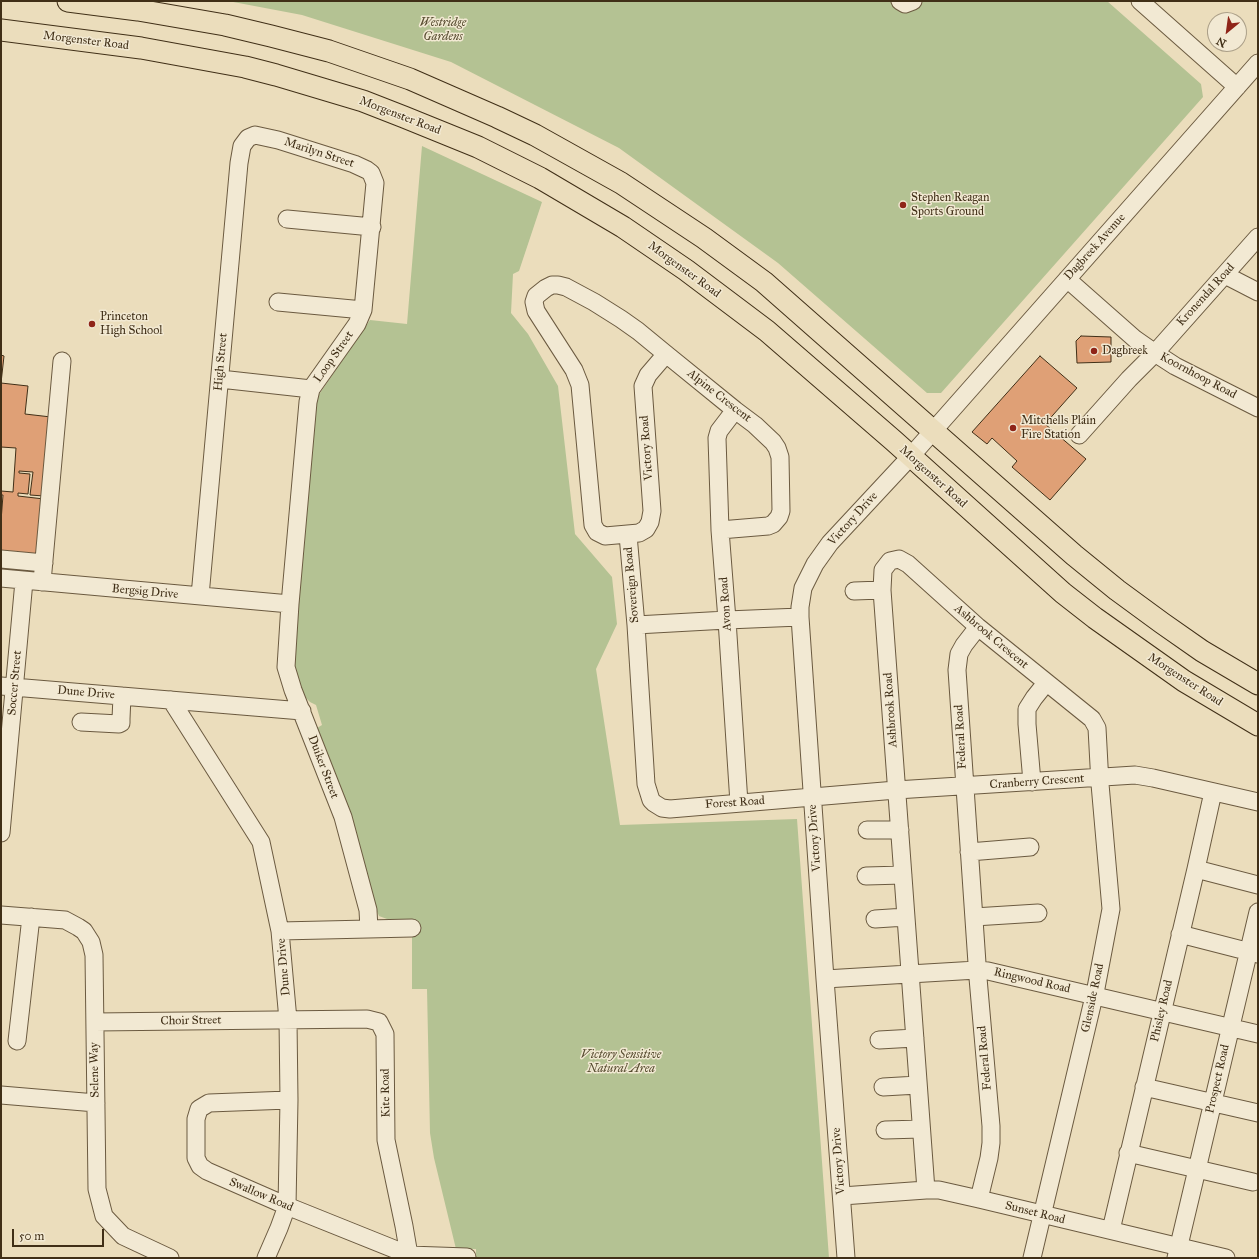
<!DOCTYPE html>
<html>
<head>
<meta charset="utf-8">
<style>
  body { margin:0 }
  #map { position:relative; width:1259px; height:1259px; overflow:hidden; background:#ebddbc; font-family:"IM FELL Great Primer",serif }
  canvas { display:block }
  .frame { position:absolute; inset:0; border:2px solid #402f17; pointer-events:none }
  .north { position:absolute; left:1207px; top:12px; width:40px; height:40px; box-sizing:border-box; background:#f2e9d3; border:1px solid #ab9f88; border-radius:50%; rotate:209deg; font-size:11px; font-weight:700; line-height:16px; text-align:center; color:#402f17 }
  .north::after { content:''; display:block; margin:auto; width:14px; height:18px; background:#8f2418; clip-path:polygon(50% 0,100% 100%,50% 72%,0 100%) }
  .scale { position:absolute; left:12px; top:1229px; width:92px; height:18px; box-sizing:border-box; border:2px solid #402f17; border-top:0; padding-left:5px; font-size:12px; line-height:14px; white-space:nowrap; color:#402f17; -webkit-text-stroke:3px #f2e9d3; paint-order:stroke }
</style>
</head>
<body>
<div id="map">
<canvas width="1259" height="1259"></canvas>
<div class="frame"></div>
<div class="north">N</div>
<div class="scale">50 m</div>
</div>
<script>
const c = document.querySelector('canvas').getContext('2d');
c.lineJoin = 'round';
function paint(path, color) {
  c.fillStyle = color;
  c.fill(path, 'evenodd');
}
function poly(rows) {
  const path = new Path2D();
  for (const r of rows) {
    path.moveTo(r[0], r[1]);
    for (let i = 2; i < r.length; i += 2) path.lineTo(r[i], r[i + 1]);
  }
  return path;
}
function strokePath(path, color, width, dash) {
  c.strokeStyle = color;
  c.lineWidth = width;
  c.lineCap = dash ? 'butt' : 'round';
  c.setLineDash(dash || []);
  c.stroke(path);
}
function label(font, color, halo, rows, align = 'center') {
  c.font = font + ' "IM FELL Great Primer",serif';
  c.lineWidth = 3;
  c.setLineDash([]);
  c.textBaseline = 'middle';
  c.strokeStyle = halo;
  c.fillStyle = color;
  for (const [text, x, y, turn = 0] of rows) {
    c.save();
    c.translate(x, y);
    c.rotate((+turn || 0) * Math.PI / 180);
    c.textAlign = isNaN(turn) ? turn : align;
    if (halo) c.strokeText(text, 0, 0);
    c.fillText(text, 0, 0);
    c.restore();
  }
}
paint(poly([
  [228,1,1107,1,1201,84,1203,97,941,393,927,393,778,263,619,148,451,62,302,15],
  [422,146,542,202,519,271,513,274,511,313,528,334,558,386,575,534,612,577,617,624,596,669,620,825,797,819,829,1258,476,1258,476,1249,456,1249,434,1158,430,1133,427,989,412,989,412,919,387,919,379,916,374,905,352,820,317,728,322,725,316,705,310,702,305,697,293,665,316,407,318,396,370,320,407,324]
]), '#b4c293');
const building = poly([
  [1081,336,1111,337,1111,362,1077,363,1076,341,1081,336],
  [1,355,4,356,1,383,28,386,25,414,51,417,44,496,30,495,33,472,19,471,19,473,30,474,28,494,18,493,18,496,44,499,39,556,1,552,1,521,3,495,1,495,1,491,13,492,16,448,1,447,1,355],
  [1040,356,1077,388,1045,424,1086,459,1050,500,1012,467,1017,461,992,438,987,444,972,432,1040,356]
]);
paint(building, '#dfa076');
strokePath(building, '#402f17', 1);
const minor = poly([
  [900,1,905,4,913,1],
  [1140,1,1237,87],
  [287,219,372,227],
  [1225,275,1258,292],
  [1067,279,1135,339,1155,353,1175,366,1258,408],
  [278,302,363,310],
  [666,354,648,375,643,386,652,511,650,522,646,529,639,533,605,536,597,532,593,525,580,385,574,370,536,311,534,302,536,296,546,288,552,285,558,285,566,287,594,302,621,319,638,331,666,354,735,410,755,425,773,442,777,448,780,457,781,511,779,517,773,524,768,526,720,530],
  [220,379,311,389],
  [735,410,719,431,717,438,720,530,727,620,739,803],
  [1079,435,1129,379,1155,353,1258,237],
  [628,535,636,625,646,784,651,800,654,803,662,808,670,809,896,790,1135,775,1153,778,1258,802],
  [1,559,44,563],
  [1,578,290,604],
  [42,582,62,361],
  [882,590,926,1190],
  [854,591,882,590,883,570,890,561,899,559,908,564,978,627,1092,719,1097,728,1100,784,1111,909,1096,988,1032,1258],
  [200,596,239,163,242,146,248,138,255,135,278,140,354,164,367,170,371,173,375,183,363,310,357,324,311,389,308,402,290,604,286,667,293,690,343,817,368,910,369,929],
  [636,625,727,620,800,617],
  [978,627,964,645,959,654,957,670,978,978,991,1126,991,1143,989,1158,979,1199],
  [1,686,302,711],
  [171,700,261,842,280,931,288,1020,289,1100,287,1206,279,1228,266,1258],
  [81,722,119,724,121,723,121,719,122,696],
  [1032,782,1027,724,1027,709,1034,698,1046,683],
  [867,830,900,830],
  [1,833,24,581],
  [969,852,1030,847],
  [1196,869,1258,885],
  [866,876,903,875],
  [1,915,65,920,78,927,84,931,91,942,94,955,97,1189,104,1216,123,1236,170,1258],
  [974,917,1038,913],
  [875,919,906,917],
  [280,931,412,928],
  [1180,934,1258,954],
  [825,979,977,970,988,971,1258,1034],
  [95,1022,367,1019,379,1022,385,1034,386,1140,404,1226,409,1255],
  [879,1040,915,1038],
  [17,1041,31,917],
  [883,1087,918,1085],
  [1144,1087,1258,1113],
  [1,1095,96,1103],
  [289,1100,209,1103,199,1109,196,1119,196,1158,200,1166,207,1171,287,1206,409,1255,467,1257],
  [885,1130,921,1129],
  [1128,1153,1253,1182],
  [842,1196,926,1190,939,1190,979,1199,1226,1258],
  [1111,1230,1196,869,1213,792],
  [846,1258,825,979,800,617,800,607,803,588,815,564,830,543,911,456,1258,63],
  [1176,1258,1258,912]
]);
const major = poly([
  [68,1,138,10,225,25,271,36,329,51,410,79,497,117,535,135,621,183,704,238,764,282,1074,555,1117,590,1162,623,1202,651,1258,684],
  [1,30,141,48,245,67,276,75,363,101,404,117,478,147,540,178,623,227,686,270,767,331,894,441,1063,593,1095,618,1184,681,1258,725]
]);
strokePath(minor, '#6b5a40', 19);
strokePath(major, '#402f17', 23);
strokePath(minor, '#f2e9d3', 17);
strokePath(major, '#ebddbc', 21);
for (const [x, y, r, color] of [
  [903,205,4,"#8f2418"],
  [92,324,4,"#8f2418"],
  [1094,351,4,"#8f2418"],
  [1013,428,4,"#8f2418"]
]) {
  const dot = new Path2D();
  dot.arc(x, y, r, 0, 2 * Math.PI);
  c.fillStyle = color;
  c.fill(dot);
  strokePath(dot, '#f2e9d3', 1.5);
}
label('italic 12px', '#574c30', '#f2e9d3', [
  ["Westridge",443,23],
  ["Gardens",443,37],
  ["Victory Sensitive",621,1055],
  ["Natural Area",621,1069]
]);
label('12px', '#402f17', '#f2e9d3', [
  ["Morgenster Road",86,41,7],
  ["Morgenster Road",400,116,21],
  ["Marilyn Street",319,153,18],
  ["Dagbreek Avenue",1095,247,-48],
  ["Morgenster Road",684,270,36],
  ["Kronendal Road",1206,295,-48],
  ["Loop Street",334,357,-55],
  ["High Street",221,362,-85],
  ["Koornhoop Road",1198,376,28],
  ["Alpine Crescent",719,396,38],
  ["Victory Road",647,448,-94],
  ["Morgenster Road",933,477,42],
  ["Victory Drive",853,519,-48],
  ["Sovereign Road",632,585,-95],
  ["Bergsig Drive",145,592,5],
  ["Avon Road",726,604,-94],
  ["Ashbrook Crescent",991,637,40],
  ["Morgenster Road",1185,680,33],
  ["Soccer Street",15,683,-85],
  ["Dune Drive",86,693,5],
  ["Ashbrook Road",891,710,-94],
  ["Federal Road",961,737,-93],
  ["Duiker Street",323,767,69],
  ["Cranberry Crescent",1037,782,-4],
  ["Forest Road",735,803,-4],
  ["Victory Drive",815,838,-94],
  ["Dune Drive",284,967,-95],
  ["Ringwood Road",1032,981,13],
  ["Glenside Road",1093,998,-78],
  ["Phisley Road",1162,1011,-77],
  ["Choir Street",191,1021,-1],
  ["Federal Road",985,1058,-95],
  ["Selene Way",95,1070,-91],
  ["Prospect Road",1218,1079,-77],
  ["Kite Road",386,1093,-91],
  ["Victory Drive",839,1161,-94],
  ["Swallow Road",261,1195,23],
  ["Sunset Road",1035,1213,14]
]);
label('12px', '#402f17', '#f2e9d3', [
  ["Stephen Reagan",911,198],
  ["Sports Ground",911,212],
  ["Princeton",100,317],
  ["High School",100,331],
  ["Dagbreek",1102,351],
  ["Mitchells Plain",1021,421],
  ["Fire Station",1021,435]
], 'left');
</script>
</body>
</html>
